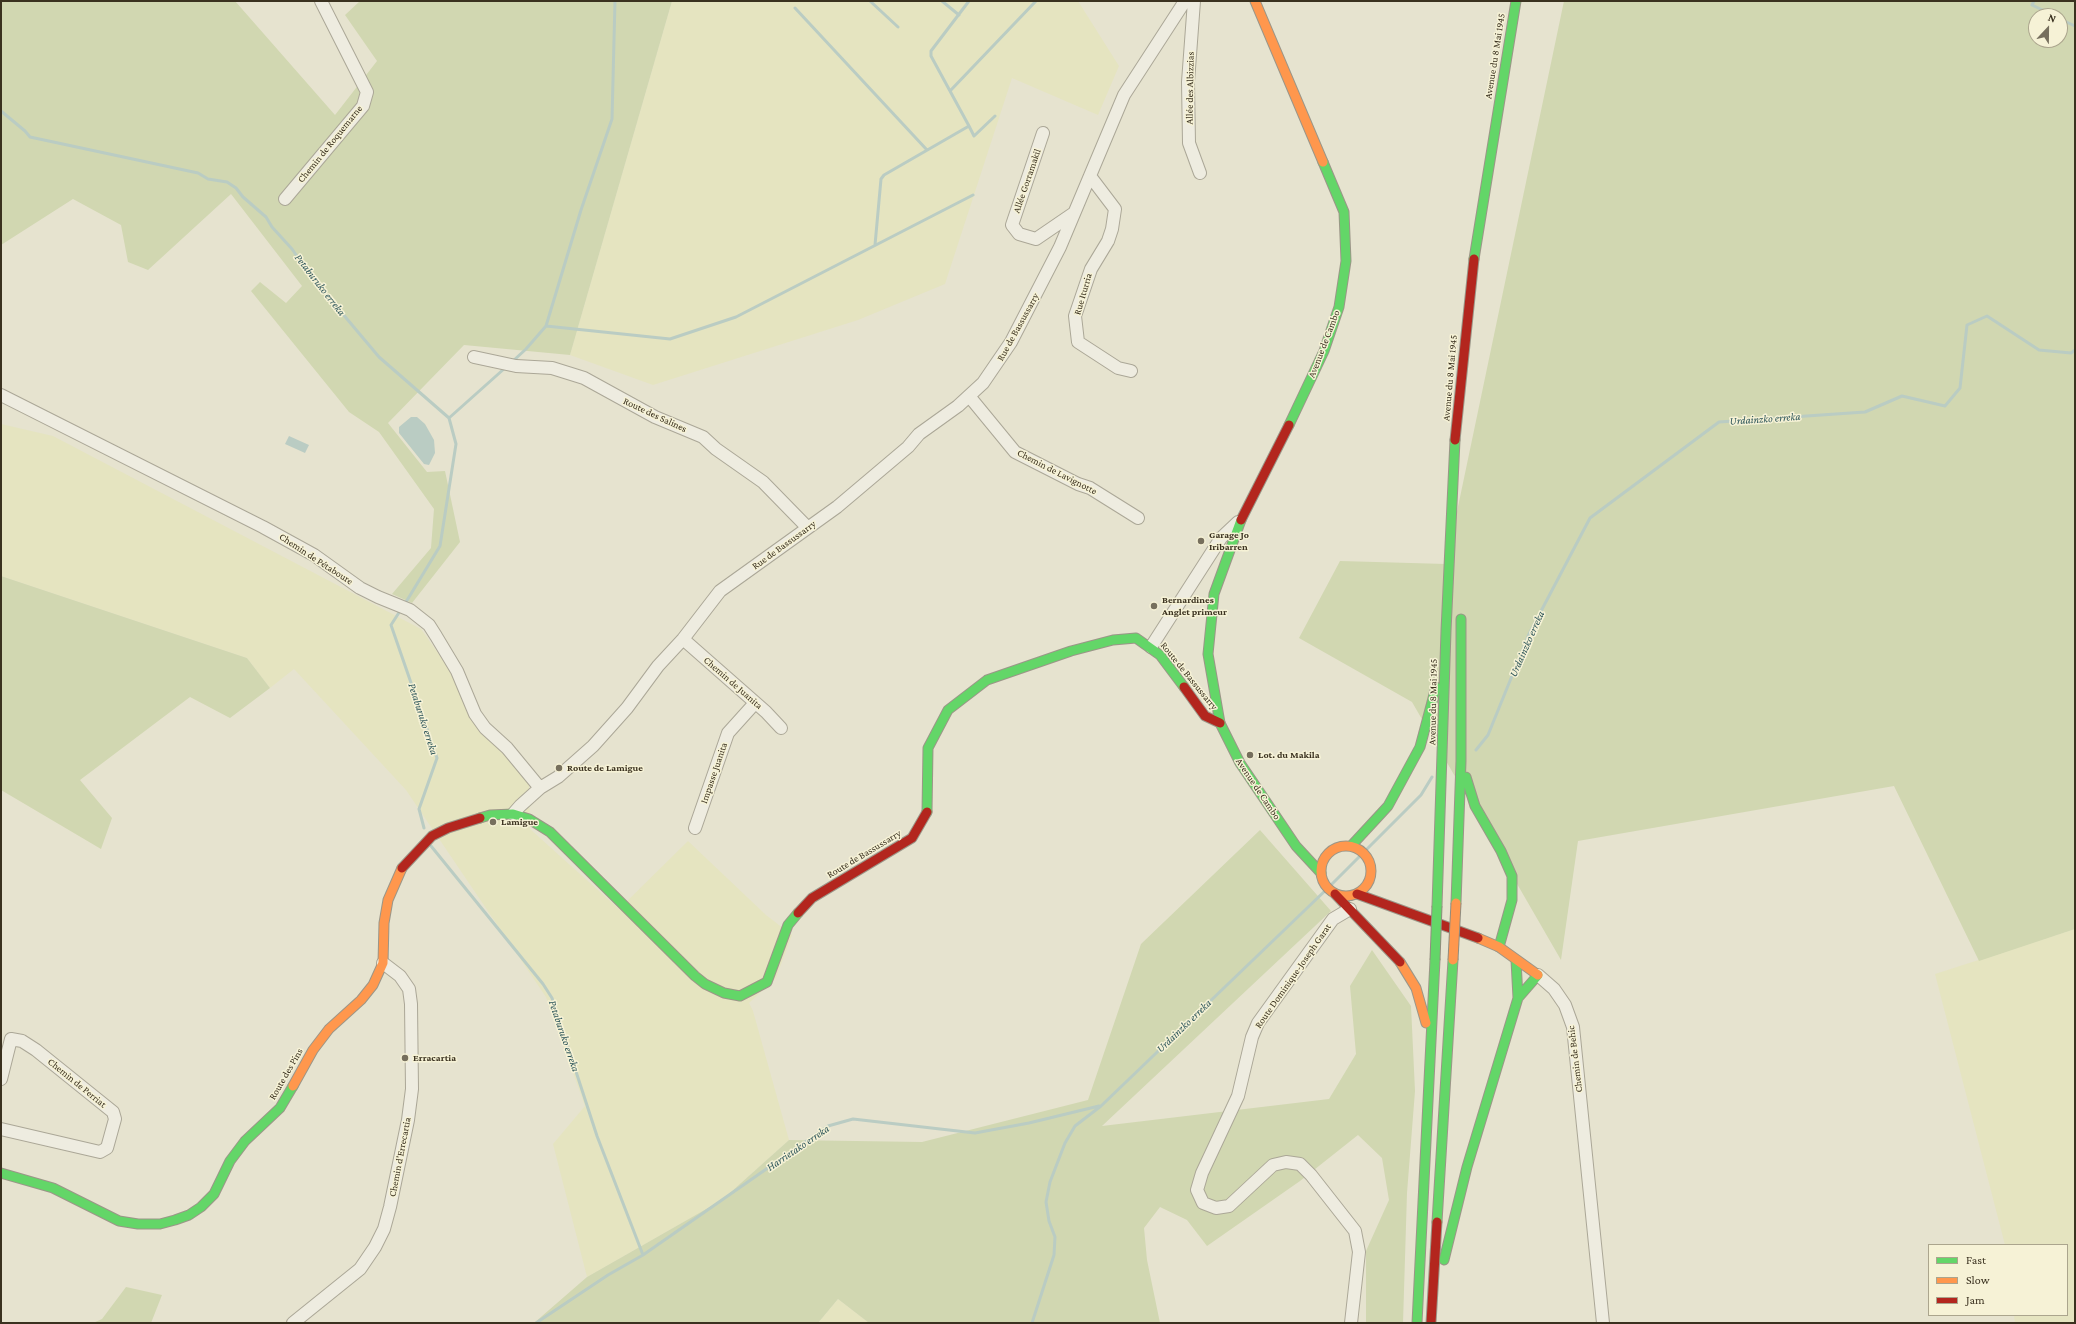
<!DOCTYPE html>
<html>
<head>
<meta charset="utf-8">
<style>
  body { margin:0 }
  #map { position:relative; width:2076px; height:1324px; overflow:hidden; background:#e6e3cf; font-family:"Crimson Pro",serif }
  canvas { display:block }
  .frame { position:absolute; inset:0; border:2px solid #3a311f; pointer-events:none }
  .legend { position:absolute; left:1928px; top:1244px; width:140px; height:72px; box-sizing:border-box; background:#f6f2d6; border:1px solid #aba58d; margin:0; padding:5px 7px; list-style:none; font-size:12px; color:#3a311f }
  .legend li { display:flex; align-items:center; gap:8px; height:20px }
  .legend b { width:20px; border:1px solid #aba58d }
  .north { position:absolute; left:2028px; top:8px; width:40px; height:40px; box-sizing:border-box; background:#f6f2d6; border:1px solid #aba58d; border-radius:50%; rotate:22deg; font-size:11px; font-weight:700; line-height:16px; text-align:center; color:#3a311f }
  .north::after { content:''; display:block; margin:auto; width:14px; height:18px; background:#766f5d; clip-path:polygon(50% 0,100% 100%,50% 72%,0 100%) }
</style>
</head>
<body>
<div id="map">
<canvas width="2076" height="1324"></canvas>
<div class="frame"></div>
<ul class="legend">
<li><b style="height:5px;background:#63d668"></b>Fast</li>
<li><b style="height:5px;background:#ff974d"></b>Slow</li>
<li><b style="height:5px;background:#b3261e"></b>Jam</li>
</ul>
<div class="north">N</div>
</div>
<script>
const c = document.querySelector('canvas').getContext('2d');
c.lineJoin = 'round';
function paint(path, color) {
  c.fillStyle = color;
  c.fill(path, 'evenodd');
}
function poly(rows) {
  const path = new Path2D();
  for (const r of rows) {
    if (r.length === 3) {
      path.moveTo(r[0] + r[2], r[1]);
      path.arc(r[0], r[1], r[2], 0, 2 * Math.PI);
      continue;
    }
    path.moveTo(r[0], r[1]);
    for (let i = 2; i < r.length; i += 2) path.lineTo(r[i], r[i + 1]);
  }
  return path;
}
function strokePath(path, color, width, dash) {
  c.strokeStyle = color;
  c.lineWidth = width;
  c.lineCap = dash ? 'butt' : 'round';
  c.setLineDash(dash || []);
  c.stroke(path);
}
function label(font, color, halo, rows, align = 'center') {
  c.font = font + ' "Crimson Pro",serif';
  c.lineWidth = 3;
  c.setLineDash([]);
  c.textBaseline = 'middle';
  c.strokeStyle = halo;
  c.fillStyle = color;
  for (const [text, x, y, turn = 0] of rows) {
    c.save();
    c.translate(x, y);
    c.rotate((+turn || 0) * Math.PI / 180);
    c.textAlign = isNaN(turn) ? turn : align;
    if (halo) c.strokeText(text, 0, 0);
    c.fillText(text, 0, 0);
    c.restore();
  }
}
paint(poly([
  [672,1,1078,1,1119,66,1098,115,1012,78,945,284,858,320,653,385,570,355],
  [1,424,53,436,421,629,529,782,530,829,619,909,688,841,766,915,792,935,776,978,749,1003,753,1011,789,1140,722,1200,587,1277,553,1144,585,1106,546,997,406,790,294,669,270,688,247,658,1,576],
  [2075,929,2075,1323,2015,1323,2014,1315,2067,1315,2067,1245,2005,1245,1935,974],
  [838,1299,869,1323,818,1323]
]), '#e5e4c0');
paint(poly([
  [1,1,235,1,335,115,377,61,345,15,360,1,672,1,570,355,464,345,388,423,427,472,445,471,460,542,412,603,392,594,431,548,434,509,379,432,349,412,251,291,260,282,286,303,302,286,231,194,148,270,128,262,121,225,73,199,1,245],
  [1564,1,2075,1,2075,929,1979,961,1894,786,1578,841,1561,960,1412,702,1299,638,1340,561,1446,564],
  [2036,16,2060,16,2060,40,2036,40],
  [1,576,247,658,270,688,230,718,190,697,80,780,112,818,101,849,1,790],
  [1260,830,1331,911,1102,1126,1329,1099,1356,1054,1350,986,1372,950,1411,1006,1415,1091,1407,1193,1403,1323,1366,1323,1366,1251,1389,1200,1382,1158,1358,1135,1300,1181,1207,1246,1187,1220,1160,1207,1144,1228,1147,1260,1160,1323,869,1323,838,1299,818,1323,534,1323,587,1277,722,1200,789,1140,922,1142,1088,1100,1141,944],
  [126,1287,162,1295,151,1323,93,1323,102,1319]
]), '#d1d7b1');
paint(poly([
  [411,417,417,417,425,424,434,440,435,453,429,465,424,464,399,433,399,427],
  [289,436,309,445,305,453,285,444]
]), '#baccc3');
strokePath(poly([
  [870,1,898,27],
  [942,1,959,15],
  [2034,1,2032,5,2055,16],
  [795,8,927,150],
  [2060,19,2075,26],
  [950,91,1036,1],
  [1,111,25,131,30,137,198,173,208,179,227,182,236,188,243,197,266,217,272,227,292,249,310,275,379,357,449,418,456,444,440,546,406,602],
  [969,126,974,136,995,116],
  [875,245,881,179,884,175,969,126,931,56,931,51,969,1],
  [546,326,670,339,736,317,973,195],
  [513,361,526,349,546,326,581,210,612,119,615,1],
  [449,418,505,368],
  [400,611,391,625,437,758,419,809,424,828],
  [1476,750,1488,735,1529,634,1590,518,1719,422,1865,412,1902,396,1945,406,1960,388,1967,325,1987,316,2039,350,2071,353,2075,350],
  [431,846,543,984,552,998,597,1136,643,1255],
  [536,1323,608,1275,643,1255,828,1126,853,1119,975,1133,1029,1123,1099,1106],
  [1032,1323,1054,1255,1055,1237,1049,1221,1046,1202,1050,1182,1065,1143,1075,1126,1101,1106,1329,887,1421,795,1432,777]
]), '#baccc3', 3);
const street = poly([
  [1194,1,1188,82,1189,143,1200,173],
  [1043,133,1012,225,1019,234,1036,239,1074,213],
  [1090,176,1115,209,1112,229,1108,241,1091,269,1075,316,1078,342,1118,368,1131,371],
  [285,199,363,106,367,92,321,1],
  [474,357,516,366,552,368,584,378,655,417,703,437,716,449,763,482,807,527],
  [1,395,263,527,314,555,360,588,378,597,410,610,429,625,436,636,457,671,475,714,485,728,507,748,540,788],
  [969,396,1015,452,1078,484,1090,488,1138,518],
  [683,639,766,712,781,728],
  [1151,647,1221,538,1238,522],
  [513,814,520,806,540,788,558,777,593,746,627,708,658,666,683,639,720,591,837,507,908,447,919,434,958,406,983,383,1011,342,1060,247,1124,95,1185,1],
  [695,828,728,733,755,703],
  [1350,909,1333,919,1258,1023,1252,1037,1238,1096,1202,1173,1197,1190,1203,1203,1216,1208,1229,1206,1273,1165,1286,1162,1300,1164,1311,1175,1355,1231,1359,1252,1351,1323],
  [1538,975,1554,989,1565,1005,1573,1027,1603,1323],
  [1,1079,11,1039,22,1041,36,1050,113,1112,115,1119,107,1148,100,1152,1,1129],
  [293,1323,360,1269,375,1247,384,1229,390,1207,408,1120,412,1089,411,1004,409,989,400,976,383,963]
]);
const fast = poly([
  [1474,259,1516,1],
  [1289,425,1324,351,1339,307,1346,261,1344,212,1323,162],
  [1241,520,1214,594,1208,654,1220,723,1240,763,1296,846,1321,873],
  [1466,777,1475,806,1501,851,1512,876,1512,900,1499,947],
  [927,812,928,748,948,710,987,680,1071,651,1113,640,1136,638,1160,655,1184,687],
  [480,818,490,815,513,814,529,819,550,832,695,976,705,984,724,993,740,996,767,982,788,925,798,913],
  [1351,846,1388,806,1420,747,1436,687],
  [1456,903,1461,761,1461,619],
  [1437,906,1446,631,1455,440],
  [1516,960,1518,998],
  [1,1173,53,1188,119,1221,138,1224,160,1224,175,1220,189,1215,201,1207,214,1194,230,1161,245,1141,280,1108,293,1086],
  [1437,1222,1453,960],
  [1444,1260,1467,1167,1518,998,1538,975],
  [1417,1323,1435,960]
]);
const slow = poly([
  [1255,1,1323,162],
  [1346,871,25],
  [1478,938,1499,947,1538,975],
  [1400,962,1416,988,1426,1023],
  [293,1086,313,1050,329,1029,361,1000,373,985,383,963,384,923,388,900,402,868]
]);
const jam = poly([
  [1455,440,1474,259],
  [1241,520,1289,425],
  [1184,687,1205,716,1220,723],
  [402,868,432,836,448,828,480,818],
  [1335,894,1400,962],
  [1357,894,1478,938],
  [798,913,812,898,912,838,927,812],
  [1431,1323,1437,1222]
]);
strokePath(street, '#aba797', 14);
strokePath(fast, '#9b9688', 11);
strokePath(slow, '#9b9688', 11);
strokePath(jam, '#9b9688', 11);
strokePath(street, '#eeece0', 12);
strokePath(fast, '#63d668', 9);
strokePath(slow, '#ff974d', 9);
strokePath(jam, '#b3261e', 9);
const fastBridge = poly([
  [1435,960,1437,906]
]);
const slowBridge = poly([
  [1453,960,1456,903]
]);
strokePath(fastBridge, '#918c7e', 11, []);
strokePath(slowBridge, '#918c7e', 11, []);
strokePath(fastBridge, '#63d668', 9);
strokePath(slowBridge, '#ff974d', 9);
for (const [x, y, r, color] of [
  [1201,541,4,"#766f5d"],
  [1154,606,4,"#766f5d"],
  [1250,755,4,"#766f5d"],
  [559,768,4,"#766f5d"],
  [493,822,4,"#766f5d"],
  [405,1058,4,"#766f5d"]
]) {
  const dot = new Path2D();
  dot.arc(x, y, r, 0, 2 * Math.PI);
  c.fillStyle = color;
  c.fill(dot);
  strokePath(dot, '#f6f2d6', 1.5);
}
label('10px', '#3a311f', '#f6f2d6', [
  ["Avenue du 8 Mai 1945",1495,56,-81],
  ["Allée des Albizzias",1190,88,-89],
  ["Chemin de Roquemarne",330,144,-51],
  ["Allée Gorramakil",1027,181,-71],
  ["Rue Iturria",1083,294,-74],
  ["Rue de Bassussarry",1018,327,-61],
  ["Avenue de Cambo",1324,344,-69],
  ["Avenue du 8 Mai 1945",1450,378,-85],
  ["Route des Salines",655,415,25],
  ["Chemin de Lavignotte",1057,472,27],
  ["Rue de Bassussarry",784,545,-36],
  ["Chemin de Pétaboure",316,559,33],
  ["Route de Bassussarry",1189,676,51],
  ["Chemin de Juanita",733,683,41],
  ["Avenue du 8 Mai 1945",1433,702,-89],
  ["Impasse Juanita",714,773,-71],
  ["Avenue de Cambo",1258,789,56],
  ["Route de Bassussarry",864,854,-31],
  ["Route Dominique-Joseph Garat",1293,976,-55],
  ["Chemin de Behic",1575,1059,-97],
  ["Route des Pins",286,1074,-60],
  ["Chemin de Perriat",77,1083,39],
  ["Chemin d'Errecartia",400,1157,-79]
]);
label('bold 10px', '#3a311f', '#f6f2d6', [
  ["Garage Jo",1209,535],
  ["Iribarren",1209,547],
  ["Bernardines",1162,600],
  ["Anglet primeur",1162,612],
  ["Lot. du Makila",1258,755],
  ["Route de Lamigue",567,768],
  ["Lamigue",501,822],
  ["Erracartia",413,1058]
], 'left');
label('italic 11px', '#2e565a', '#f6f2d6', [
  ["Petaburuko erreka",320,285,52],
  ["Urdainzko erreka",1765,419,-4],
  ["Urdainzko erreka",1527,644,-66],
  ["Petaburuko erreka",423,719,72],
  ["Urdainzko erreka",1184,1026,-44],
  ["Petaburuko erreka",564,1036,71],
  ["Harrietako erreka",798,1148,-34]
]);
</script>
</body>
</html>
